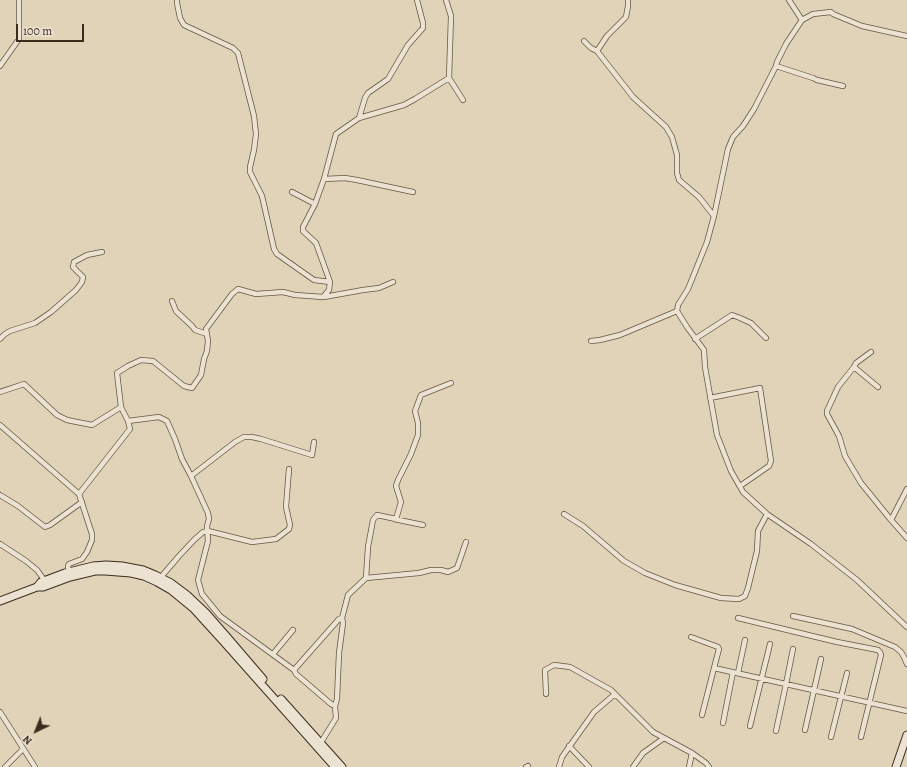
<!DOCTYPE html>
<html>
<head>
<meta charset="utf-8">
<style>
  body { margin:0 }
  #map { position:relative; width:907px; height:767px; overflow:hidden; background:#e0d3b8; font-family:Alegreya,serif }
  canvas { display:block }
  .north { position:absolute; left:16px; top:711px; width:40px; height:40px; -webkit-text-stroke:3px #ebe2d1; paint-order:stroke; rotate:223deg; font-size:11px; font-weight:700; line-height:16px; text-align:center; color:#3b2b1e }
  .north::after { content:''; display:block; margin:auto; width:14px; height:18px; background:#3b2b1e; clip-path:polygon(50% 0,100% 100%,50% 72%,0 100%) }
  .scale { position:absolute; left:16px; top:24px; width:68px; height:18px; box-sizing:border-box; border:2px solid #3b2b1e; border-top:0; padding-left:5px; font-size:12px; line-height:14px; white-space:nowrap; color:#3b2b1e; -webkit-text-stroke:3px #ebe2d1; paint-order:stroke }
</style>
</head>
<body>
<div id="map">
<canvas width="907" height="767"></canvas>
<div class="north">N</div>
<div class="scale">100 m</div>
</div>
<script>
const c = document.querySelector('canvas').getContext('2d');
c.lineJoin = 'round';
function poly(rows) {
  const path = new Path2D();
  for (const r of rows) {
    path.moveTo(r[0], r[1]);
    for (let i = 2; i < r.length; i += 2) path.lineTo(r[i], r[i + 1]);
  }
  return path;
}
function strokePath(path, color, width, dash) {
  c.strokeStyle = color;
  c.lineWidth = width;
  c.lineCap = dash ? 'butt' : 'round';
  c.setLineDash(dash || []);
  c.stroke(path);
}
const minor = poly([
  [177,0,177,3,180,18,184,25,233,48,238,53,254,116,256,134,254,150,250,167,250,172,262,196,274,249,277,254,314,280,330,282],
  [446,0,451,16,449,78,463,100],
  [789,0,802,20],
  [907,36,862,26,833,14,831,12,813,14,802,20,786,44,777,62,776,66,754,109,743,126,733,137,728,149,714,216,707,242,688,289,678,305,677,311,687,327,704,350,705,367,717,435,731,471,743,492,767,514,811,544,857,580,907,627],
  [584,41,591,48,597,51,633,97,666,127,672,137,677,155,677,173,679,180,699,197,714,216],
  [597,51,607,36,626,17,628,6,628,0],
  [0,66,19,39,19,0],
  [776,66,813,78,817,80,843,86],
  [359,118,404,105,415,99,449,78],
  [324,179,345,178,357,180,413,192],
  [292,192,315,204],
  [324,297,363,290,379,288,393,282],
  [172,301,176,311,192,326,195,330,207,334],
  [0,339,5,334,10,331,35,323,51,312,76,290,82,282,83,277,73,267,74,262,87,255,102,252],
  [695,339,732,315,740,318,751,323,766,338],
  [591,341,600,340,620,335,677,311],
  [871,352,856,363,854,367,838,387,827,411,827,414,839,436,845,456,861,483,891,520,907,538],
  [854,367,878,387],
  [0,392,24,384,57,415,67,420,92,425,121,407],
  [710,398,760,388,771,461,769,466,740,486],
  [128,421,159,417,167,421,175,439,182,459,191,476,208,513,209,519,207,526,208,541,198,580,202,594,220,616,294,670,296,674,331,704,335,706],
  [0,425,79,494,92,534,92,540,87,552,82,559,69,564,68,566,69,573],
  [191,476,235,442,244,437,252,437,261,439,312,455,314,442],
  [79,494,130,429,128,421,121,407,117,373,128,366,141,360,153,361,184,386,192,388,201,375,204,359,207,351,208,341,206,329,232,294,238,289,256,294,283,292,295,295,323,297,329,290,330,282,316,243,303,231,303,227,315,204,324,179,336,134,359,118,365,98,368,93,388,79,408,45,423,28,423,23,417,0],
  [0,495,18,506,45,527,50,525,82,502],
  [564,514,583,526,624,561,645,573,675,585,721,598,739,599,745,596,748,588,757,551,758,531,767,514],
  [394,519,423,525],
  [891,520,907,489],
  [0,544,26,561,37,570,45,581],
  [161,577,179,556,194,540,203,532,208,531,252,542,276,539,289,529,290,525,286,507,289,469],
  [366,578,368,547,373,520,377,515,396,519,401,502,396,486,398,480,411,454,418,435,418,423,415,411,421,395,451,383],
  [793,616,852,629,895,647,901,652,904,657,907,664],
  [738,618,837,642,878,650,880,652,881,655,861,737],
  [691,637,718,647,719,649,714,668,702,715],
  [273,654,293,630],
  [714,668,907,711],
  [294,670,339,619,342,618],
  [738,673,745,640],
  [546,694,545,670,554,665,570,667,611,690,653,732,692,753,706,763,709,767],
  [0,712,35,767],
  [723,723,733,672],
  [750,726,770,644],
  [805,730,821,659],
  [776,731,786,684,793,649],
  [831,737,847,673],
  [320,744,336,718,335,706,337,699,339,653,343,623,342,618,348,595,366,578,419,573,431,570,441,570,448,572,457,568,466,542],
  [569,746,589,767],
  [5,767,23,749],
  [526,767,528,766],
  [559,767,562,757,594,712,615,694],
  [633,767,643,753,664,738],
  [689,767,692,753]
]);
const secondary = poly([
  [37,587,41,582,65,573,93,566,106,565,122,566,143,570,155,575,171,583,187,595,206,613,227,637,263,679],
  [0,601,37,587,43,587,70,577,95,571,105,571,131,573,144,576,157,582,171,590,193,608,223,641,335,767],
  [281,699,342,767],
  [896,767,907,735]
]);
strokePath(minor, '#645544', 6);
strokePath(secondary, '#3b2b1e', 9);
strokePath(minor, '#ebe2d1', 4.5);
strokePath(secondary, '#ebe2d1', 7);
</script>
</body>
</html>
